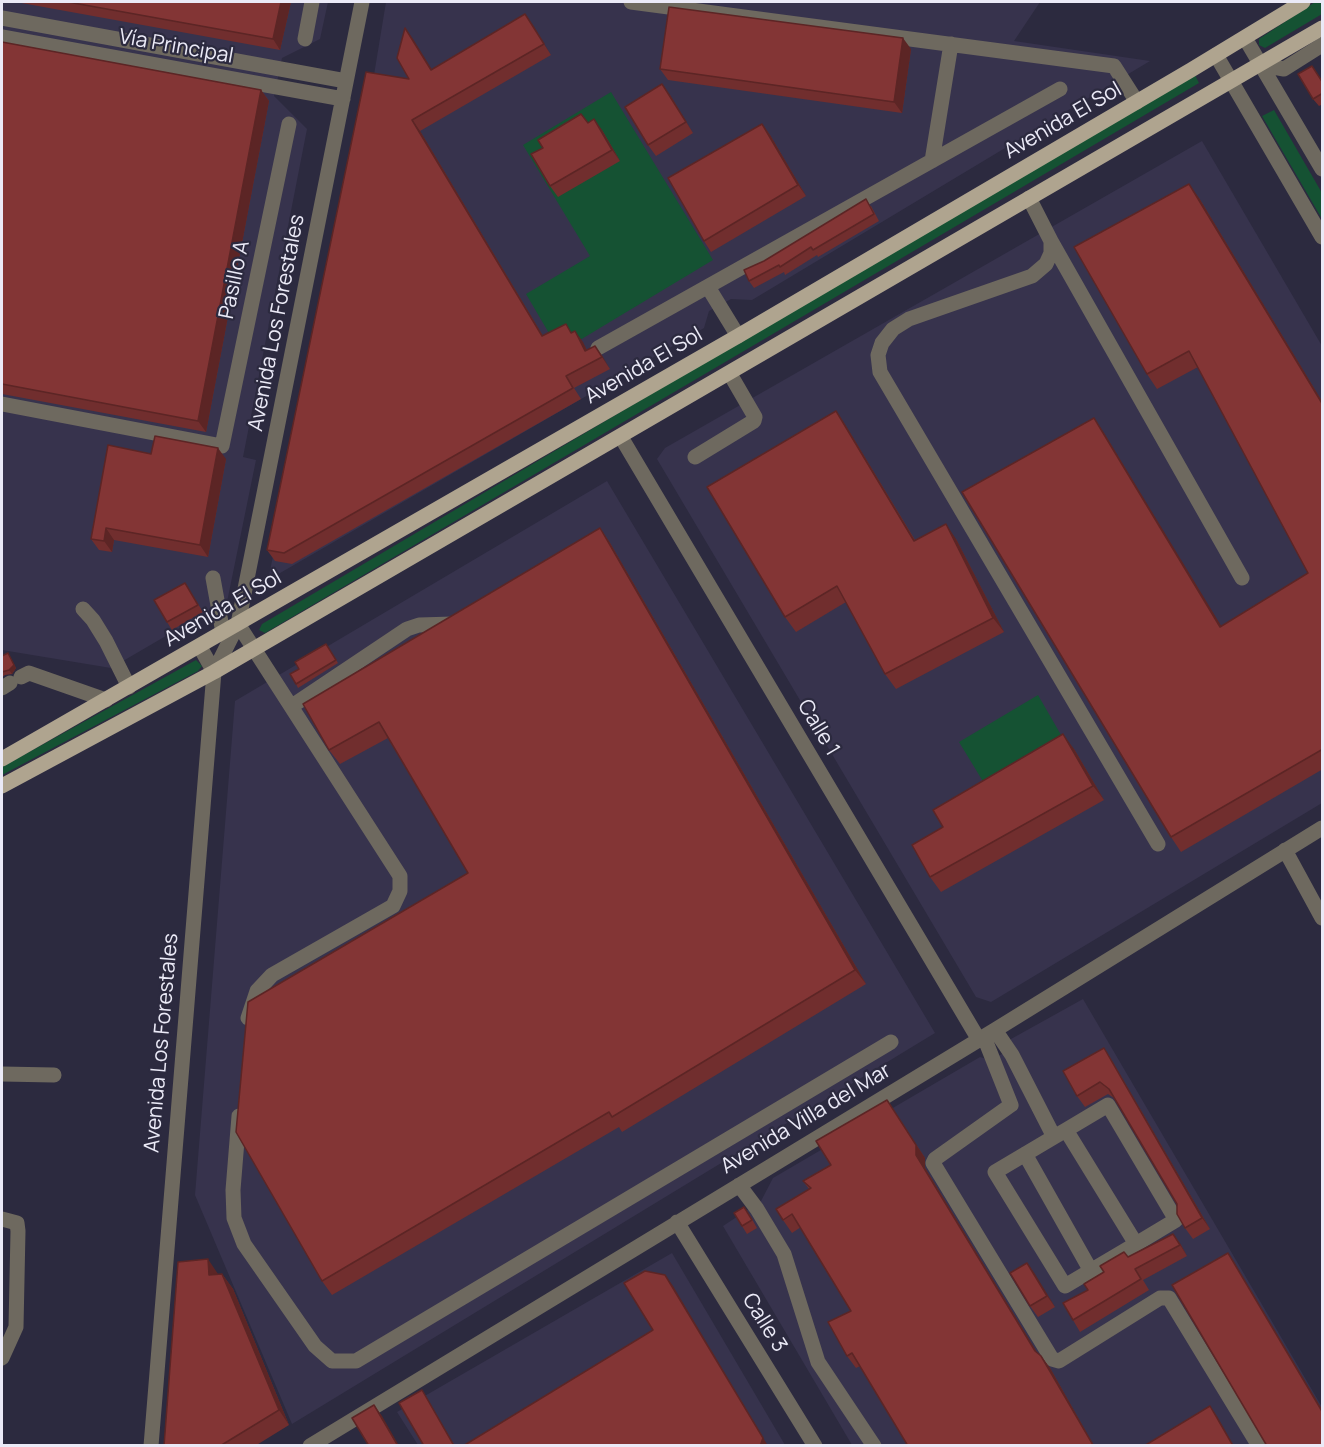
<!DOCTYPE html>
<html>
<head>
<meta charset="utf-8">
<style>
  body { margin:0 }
  #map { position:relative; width:1324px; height:1447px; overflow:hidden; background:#2c2a3f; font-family:Manrope,sans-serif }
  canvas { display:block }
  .frame { position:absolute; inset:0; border:3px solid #ebeaf7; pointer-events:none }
</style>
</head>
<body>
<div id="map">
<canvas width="1324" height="1447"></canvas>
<div class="frame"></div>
</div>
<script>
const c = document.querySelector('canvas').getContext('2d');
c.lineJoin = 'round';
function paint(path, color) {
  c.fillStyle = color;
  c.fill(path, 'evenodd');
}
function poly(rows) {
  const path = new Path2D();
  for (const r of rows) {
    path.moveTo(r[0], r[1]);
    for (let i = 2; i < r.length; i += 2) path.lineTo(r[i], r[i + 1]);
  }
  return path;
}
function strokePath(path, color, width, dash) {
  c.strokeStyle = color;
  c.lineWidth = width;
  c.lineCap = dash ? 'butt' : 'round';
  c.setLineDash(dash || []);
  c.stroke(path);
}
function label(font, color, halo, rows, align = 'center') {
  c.font = font + ' Manrope,sans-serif';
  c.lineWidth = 4.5;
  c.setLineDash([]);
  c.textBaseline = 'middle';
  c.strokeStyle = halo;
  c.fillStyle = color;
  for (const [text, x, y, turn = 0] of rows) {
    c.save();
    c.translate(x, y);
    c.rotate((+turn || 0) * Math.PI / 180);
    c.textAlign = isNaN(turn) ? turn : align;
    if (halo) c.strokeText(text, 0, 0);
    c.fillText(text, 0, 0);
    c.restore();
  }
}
paint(poly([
  [2,2,328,2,320,39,282,58,274,96,307,129,243,457,256,460,226,607,212,613,207,612,111,668,2,650],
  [386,2,1040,2,1014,41,1150,61,752,300,731,299,709,311,704,328,268,580,373,81],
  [1202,141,1322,346,1322,803,991,1002,976,997,657,459,665,448],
  [607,481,935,1033,292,1424,195,1195,235,701],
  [1083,999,1322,1407,1322,1445,852,1445,723,1226,761,1201,773,1178,980,1057,990,1060,1008,1051,1011,1039],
  [672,1253,785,1445,418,1445,397,1412]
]), '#37334d');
paint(poly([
  [1315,2,1322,2,1322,14,1265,48,1259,45,1259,39],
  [1194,73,1199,83,265,633,259,630,262,624],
  [611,92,713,260,560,352,526,294,590,256,523,145],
  [1274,110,1322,193,1322,219,1262,116],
  [196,660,202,666,198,671,2,775,2,767],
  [1038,695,1068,747,990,793,959,742]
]), '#155233');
strokePath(poly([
  [631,2,1114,66,1137,102],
  [2,18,346,81],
  [2,37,343,99],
  [1245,38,1322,169],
  [305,39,312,2],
  [1216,55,1322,237],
  [1262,65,1284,69,1322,45],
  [932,161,951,44],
  [1029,198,1051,241,1051,253,1046,264,1032,276,909,319,893,329,882,343,878,355,880,372,1158,844],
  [1051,241,1242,578],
  [708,287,738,336],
  [598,348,1060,89],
  [2,404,222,446,289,124],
  [621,437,979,1040],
  [695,457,754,421,755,417,730,374],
  [213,578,223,633],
  [83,609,93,620,106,641,129,687],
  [214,672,238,624],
  [21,677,29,673,106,700],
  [2,688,10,683],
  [292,706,407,629,419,625,453,624],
  [1285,850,1322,918],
  [248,1018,257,991,272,975,393,906,400,891,400,876,238,624,362,2],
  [995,1030,1012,1055,1054,1137],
  [984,1037,1011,1105,935,1159,933,1163,1052,1359,1059,1361,1160,1298,1169,1298,1259,1446],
  [2,1074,54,1075],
  [239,1116,233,1190,234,1218,244,1244,315,1346,332,1361,356,1361,891,1042],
  [1066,1130,1136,1244,1065,1286,995,1172,1054,1137,1066,1130,1108,1105,1176,1220,1136,1244],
  [1025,1154,1091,1271],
  [739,1185,757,1209,784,1254,818,1362,874,1446],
  [2,1219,17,1223,18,1231,16,1327,2,1358],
  [677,1222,815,1446],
  [151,1446,214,672,200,647],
  [310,1446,995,1030,1322,828]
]), '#6e695f', 15);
strokePath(poly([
  [2,759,738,336,1191,70,1303,2],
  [2,786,214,672,1322,28]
]), '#afa48f', 15);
paint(poly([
  [16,2,291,2,280,50],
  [525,14,551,55,420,131,543,336,572,332,575,331,587,350,595,346,610,369,574,388,581,399,292,564,275,561,267,550,409,79,405,28,431,70],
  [2,42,261,90,269,101,206,432,2,394],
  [911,49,902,113,668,80,660,69],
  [1312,66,1323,82,1323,104,1319,106,1313,99],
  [670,95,693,133,656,156,648,145],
  [588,123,602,130,620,161,558,197,550,186],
  [762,124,770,135,806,196,711,252,704,241],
  [1199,198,1323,403,1323,769,1181,852,1171,837,1104,433,1221,627,1308,573,1198,367,1157,389,1147,374],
  [871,206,879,221,818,257,817,255,785,275,784,272,754,288,749,281,764,261],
  [836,411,846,426,915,540,956,539,1004,632,896,689,885,674,846,602,796,632,785,617],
  [151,454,226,459,208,557,114,540,112,552,99,550,91,539],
  [600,528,610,543,866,984,622,1132,619,1127,332,1295,322,1281,468,873,388,738,340,764,329,750],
  [185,583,203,612,172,630,167,622],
  [326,644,338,663,298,688,296,684,299,669],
  [8,653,16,668,12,674,5,675,2,677,2,656],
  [1074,749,1104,800,941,892,930,877,943,827],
  [1104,1048,1111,1059,1210,1229,1193,1239,1185,1228,1177,1204,1114,1098,1108,1094,1085,1107,1077,1096],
  [887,1100,925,1158,925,1168,1037,1353,1041,1356,1050,1368,1094,1446,908,1446,860,1366,856,1368,847,1356,851,1311,801,1227,792,1233,783,1220,809,1189,803,1181,831,1165],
  [749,1214,757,1228,747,1234,742,1226],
  [1173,1234,1181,1245,1187,1256,1143,1280,1149,1290,1080,1332,1073,1320,1128,1257],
  [1027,1263,1055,1307,1038,1317,1030,1306],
  [222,1274,233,1289,289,1425,255,1446,164,1446]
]), '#712e2e');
paint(poly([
  [281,2,291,2,280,50,273,39],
  [525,14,533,25,551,55,544,44],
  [405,28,413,39,439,81,431,70],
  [903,38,911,49,902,113,894,102],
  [662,84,670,95,693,133,686,122],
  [261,90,269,101,206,432,198,421],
  [594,119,602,130,620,161,612,150],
  [412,120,420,131,550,348,542,336],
  [762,124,770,135,806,196,798,185],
  [1189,184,1199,198,1323,403,1323,405],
  [575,331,583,342,593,363,585,351],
  [595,346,603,357,610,369,602,357],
  [836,411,846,426,924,556,914,541],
  [1094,418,1104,433,1231,642,1220,627],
  [218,448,226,459,208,557,200,545],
  [946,524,956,539,1004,632,993,618],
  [106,528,114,540,112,552,104,541],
  [600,528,610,543,866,984,855,970],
  [8,653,16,668,12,674,9,670],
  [1063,734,1074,749,1104,800,1093,786],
  [1104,1048,1111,1059,1210,1229,1202,1218],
  [887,1100,925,1158,925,1168,1044,1364,1035,1351,916,1155],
  [1173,1234,1181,1245,1187,1256],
  [1228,1253,1234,1262,1323,1411,1323,1413],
  [208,1259,218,1274,209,1275],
  [1027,1263,1035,1274,1055,1307,1047,1296],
  [222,1274,233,1289,289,1425,279,1410],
  [665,1275,673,1286,768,1446,760,1446],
  [1041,1356,1050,1368,1094,1446,1093,1445],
  [422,1390,429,1401,455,1446,454,1446],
  [374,1405,382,1416,399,1446,398,1446],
  [1210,1406,1217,1416,1234,1446,1233,1446]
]), '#5c2525');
const building = poly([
  [68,2,281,2,273,39,68,2],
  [669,7,903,38,894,102,660,69,669,7],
  [525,14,544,44,412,120,542,336,566,324,571,333,575,331,585,351,595,346,602,357,566,376,573,388,284,553,267,550,366,72,409,79,397,58,405,28,431,70,525,14],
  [2,42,261,90,198,421,2,384,2,42],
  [1312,66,1323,83,1323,93,1313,99,1298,74,1312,66],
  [662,84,686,122,648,145,625,107,662,84],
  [581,114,588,123,594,119,612,150,550,186,531,154,543,148,538,140,581,114],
  [762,124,798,185,704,241,668,178,762,124],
  [1189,184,1323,405,1323,749,1171,837,962,492,1094,418,1220,627,1308,573,1189,351,1147,374,1074,247,1189,184],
  [866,199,874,214,813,250,811,247,780,267,779,265,749,281,744,270,764,261,866,199],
  [836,411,914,541,946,524,993,618,885,674,837,586,785,617,707,487,836,411],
  [155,436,218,448,200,545,106,528,104,541,91,539,108,445,151,454,155,436],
  [600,528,855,970,612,1117,609,1112,322,1281,236,1132,248,1002,468,873,379,722,329,750,303,704,600,528],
  [185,583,198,605,167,622,154,600,185,583],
  [326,644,336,660,296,684,290,674,299,669,295,662,326,644],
  [8,653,14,665,9,670,2,672,2,656,8,653],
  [1063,734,1093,786,930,877,912,845,943,827,933,810,1063,734],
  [1104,1048,1202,1218,1185,1228,1177,1214,1177,1204,1109,1089,1100,1082,1077,1096,1063,1071,1104,1048],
  [887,1100,916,1145,916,1155,1035,1351,1041,1356,1093,1445,908,1446,852,1353,847,1356,828,1322,851,1311,792,1214,783,1220,776,1209,811,1188,803,1181,831,1165,816,1141,887,1100],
  [744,1207,752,1220,742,1226,734,1213,744,1207],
  [1173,1234,1180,1245,1135,1269,1141,1279,1073,1320,1063,1303,1088,1290,1084,1284,1104,1272,1100,1266,1124,1252,1128,1257,1173,1234],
  [1228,1253,1323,1413,1323,1446,1267,1446,1172,1285,1228,1253],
  [208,1259,209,1275,222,1274,279,1410,220,1446,164,1446,178,1262,208,1259],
  [1027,1263,1047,1296,1030,1306,1010,1273,1027,1263],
  [645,1271,665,1275,763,1438,760,1446,463,1446,653,1330,624,1283,645,1271],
  [422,1390,454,1446,424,1446,399,1403,422,1390],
  [374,1405,398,1446,369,1446,352,1418,374,1405],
  [1210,1406,1233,1446,1144,1446,1210,1406]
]);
paint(building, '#833535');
strokePath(building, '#5c2525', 1.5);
label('21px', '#ebeaf7', '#2c2a3f', [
  ["Vía Principal",176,47,10],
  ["Avenida El Sol",1063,121,-30],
  ["Pasillo A",235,280,-78],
  ["Avenida Los Forestales",277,323,-79],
  ["Avenida El Sol",644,366,-30],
  ["Avenida El Sol",223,609,-30],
  ["Calle 1",818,728,59],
  ["Avenida Los Forestales",162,1043,-85],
  ["Avenida Villa del Mar",806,1119,-31],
  ["Calle 3",764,1323,58]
]);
</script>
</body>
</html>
